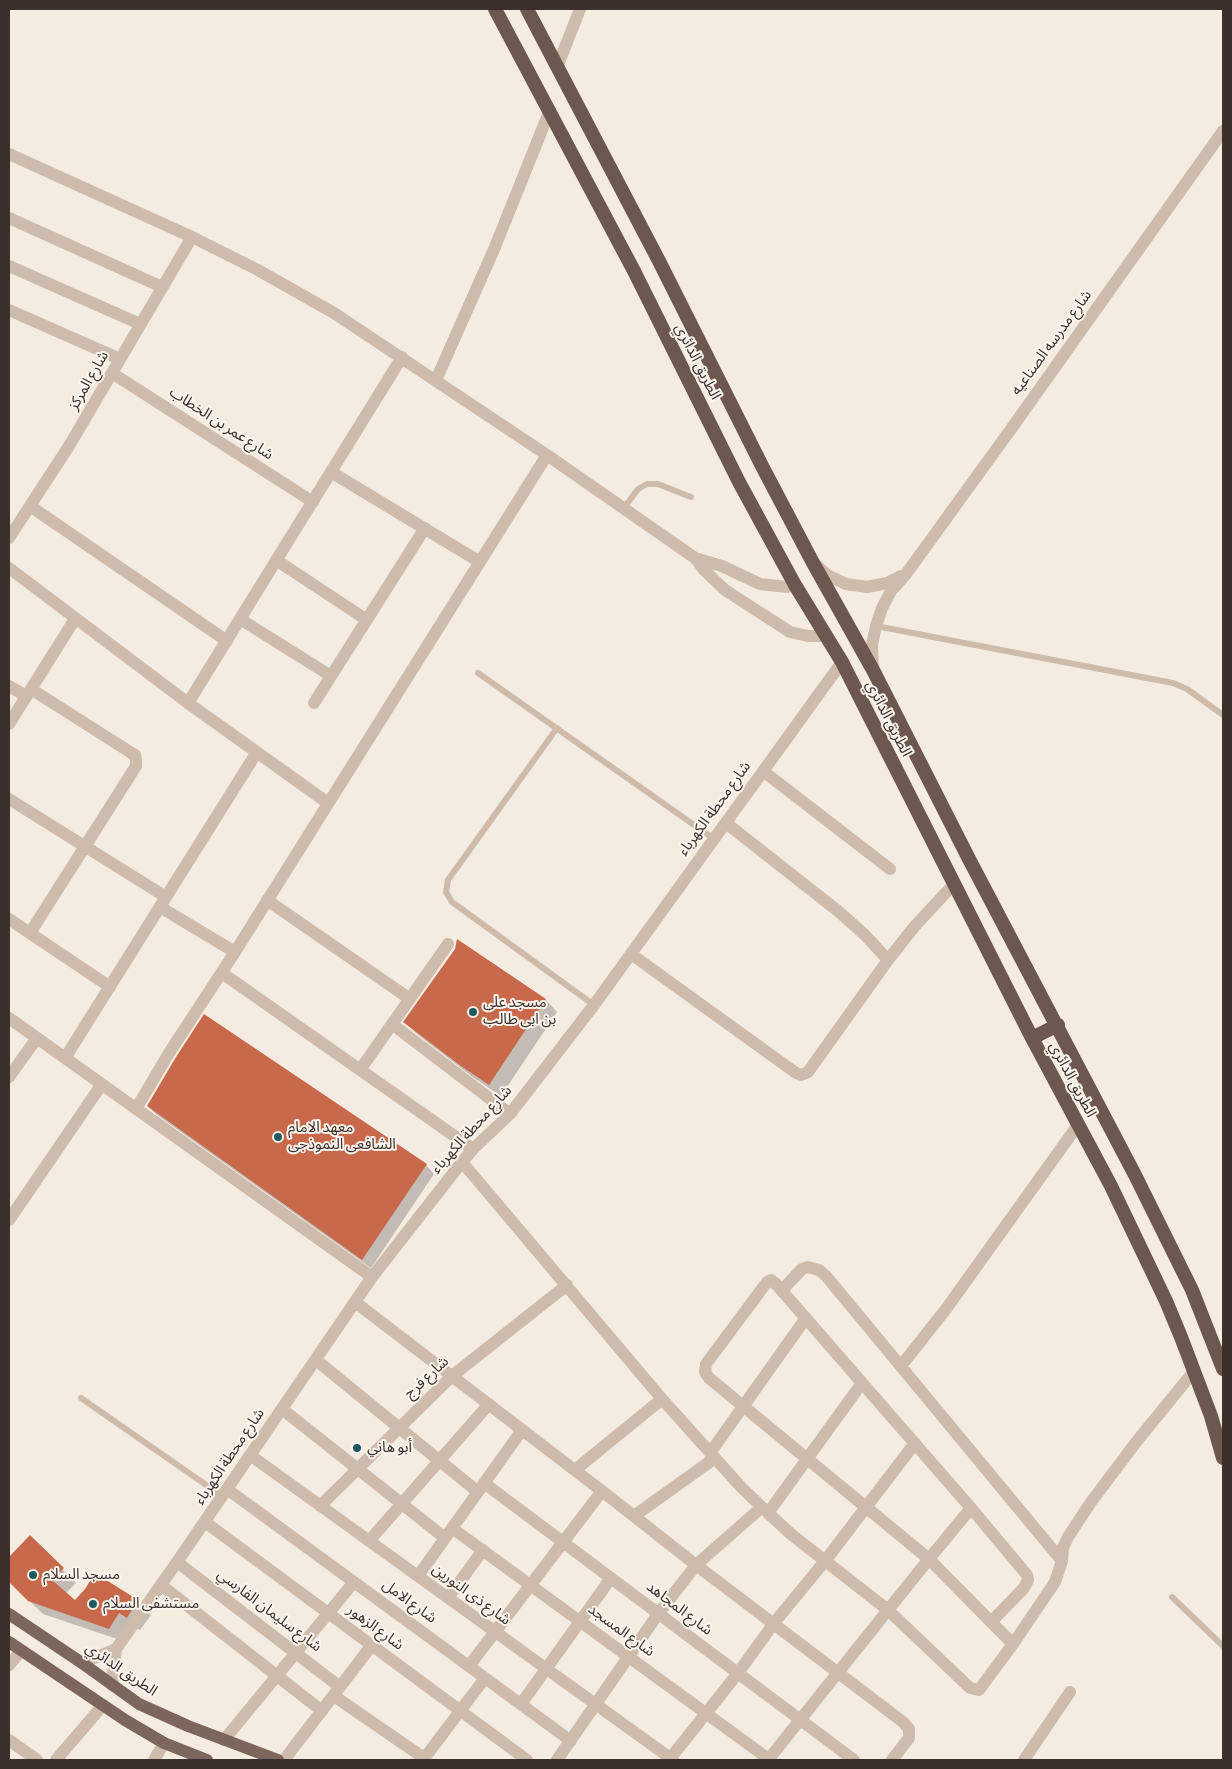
<!DOCTYPE html>
<html>
<head>
<meta charset="utf-8">
<style>
  body { margin:0 }
  #map { position:relative; width:1232px; height:1769px; overflow:hidden; background:#f4ebe1; font-family:"Sofia Sans Condensed",sans-serif }
  canvas { display:block }
  .frame { position:absolute; inset:0; border:10px solid #3b302b; pointer-events:none }
</style>
</head>
<body>
<div id="map">
<canvas width="1232" height="1769"></canvas>
<div class="frame"></div>
</div>
<script>
const c = document.querySelector('canvas').getContext('2d');
c.lineJoin = 'round';
function paint(path, color) {
  c.fillStyle = color;
  c.fill(path, 'evenodd');
}
function poly(rows) {
  const path = new Path2D();
  for (const r of rows) {
    path.moveTo(r[0], r[1]);
    for (let i = 2; i < r.length; i += 2) path.lineTo(r[i], r[i + 1]);
  }
  return path;
}
function strokePath(path, color, width, dash) {
  c.strokeStyle = color;
  c.lineWidth = width;
  c.lineCap = dash ? 'butt' : 'round';
  c.setLineDash(dash || []);
  c.stroke(path);
}
function label(font, color, halo, rows, align = 'center') {
  c.font = font + ' "Sofia Sans Condensed","Noto Sans Arabic",sans-serif';
  c.lineWidth = 4;
  c.setLineDash([]);
  c.textBaseline = 'middle';
  c.strokeStyle = halo;
  c.fillStyle = color;
  for (const [text, x, y, turn = 0] of rows) {
    c.save();
    c.translate(x, y);
    c.rotate((+turn || 0) * Math.PI / 180);
    c.textAlign = isNaN(turn) ? turn : align;
    if (halo) c.strokeText(text, 0, 0);
    c.fillText(text, 0, 0);
    c.restore();
  }
}
paint(poly([
  [458,941,546,1000,557,1012,501,1096,474,1078,417,1034,405,1022,456,949],
  [148,1106,426,1165,434,1174,371,1268,157,1115],
  [30,1537,76,1583,65,1594,75,1602,137,1601,151,1615,140,1630,133,1626,123,1641,43,1614,9,1581,9,1558]
]), '#0003');
paint(poly([
  [457,939,546,999,489,1085,461,1066,403,1022,455,949],
  [204,1014,427,1164,362,1260,147,1106,176,1057],
  [30,1535,64,1568,52,1580,75,1600,85,1589,95,1573,138,1600,127,1618,119,1613,109,1629,28,1601,9,1582,9,1557]
]), '#c8694b');
strokePath(poly([
  [624,508,638,489,647,484,658,484,691,497],
  [876,626,1173,683,1187,689,1223,715],
  [478,673,714,839],
  [557,728,448,880,446,892,452,902,594,1005],
  [81,1398,222,1496],
  [1172,1597,1223,1646]
]), '#cdbbac', 6);
strokePath(poly([
  [558,65,580,9],
  [9,154,192,237,256,269,334,313,547,455,695,558,704,570,725,590,790,632,808,636,827,636],
  [9,218,162,287],
  [9,266,140,324],
  [9,310,120,359],
  [112,373,313,502],
  [436,380,495,247,550,110],
  [331,472,480,562],
  [30,506,227,641],
  [9,538,69,446,192,237],
  [695,558,722,566,760,584,787,587,795,585],
  [276,560,367,620],
  [9,568,188,703,328,803],
  [240,619,331,676],
  [9,686,26,696],
  [188,703,402,357],
  [314,703,425,528],
  [9,724,75,619],
  [763,771,890,869],
  [9,799,166,897],
  [726,823,838,911,865,935,888,960],
  [267,900,410,999],
  [160,907,235,952],
  [9,919,110,987],
  [30,933,136,766,136,760,135,755,130,752,31,689],
  [631,954,796,1073,801,1075,808,1072,888,960,914,927,953,885],
  [222,973,473,1149],
  [9,1018,372,1277],
  [392,1024,510,1114],
  [65,1058,257,752],
  [360,1070,448,944],
  [9,1077,37,1038],
  [136,1109,169,1053,235,952,547,455],
  [462,1162,662,1399],
  [9,1220,102,1084],
  [782,1290,802,1269,808,1267,819,1270,826,1276,1062,1561],
  [355,1302,602,1491,696,1565,903,1722,909,1729,909,1738,892,1760],
  [316,1360,478,1492],
  [901,1366,946,1309,1078,1125],
  [282,1409,445,1538],
  [710,1453,806,1318],
  [250,1455,673,1760],
  [575,1470,662,1399,741,1487,768,1513,792,1535,888,1610,970,1688,979,1690,1013,1644,1055,1582,1062,1561,1063,1548,1068,1537,1091,1502,1137,1441,1194,1371],
  [484,1483,854,1760],
  [227,1489,571,1741],
  [320,1506,452,1376,567,1285],
  [768,1513,862,1383],
  [634,1516,715,1458],
  [205,1522,527,1760],
  [452,1528,770,1760],
  [369,1541,489,1404],
  [177,1562,340,1687],
  [418,1576,522,1430],
  [161,1585,322,1711],
  [448,1598,483,1550],
  [991,1622,1013,1644],
  [82,1663,116,1649],
  [9,1665,21,1651],
  [469,1666,602,1491],
  [112,1685,116,1649,177,1562,372,1277,462,1162,473,1149,510,1114,594,1005,842,662],
  [334,1696,424,1758],
  [521,1704,611,1578],
  [9,1740,37,1760],
  [224,1740,354,1582],
  [56,1760,103,1705],
  [154,1760,164,1743],
  [284,1760,372,1645],
  [423,1760,485,1678],
  [557,1760,658,1614,696,1565,762,1507],
  [669,1760,738,1673,774,1623,825,1561,915,1443],
  [768,1760,888,1610,929,1559,971,1508,1027,1575,1028,1580,1024,1588,991,1622,929,1559,709,1378,705,1372,706,1364,767,1282,771,1280,776,1284,971,1508],
  [1024,1760,1070,1692]
]), '#cdbbac', 12);
strokePath(poly([
  [816,565,827,575,846,584,867,587,887,583,901,576],
  [873,670,872,645,876,626,882,608,891,591,906,574,1011,429,1223,131]
]), '#cdbbac', 12);
strokePath(poly([
  [9,1614,82,1663,139,1704,188,1726,278,1760],
  [9,1642,125,1720,164,1743,207,1760]
]), '#7d675c', 12);
strokePath(poly([
  [495,9,634,271,739,482,795,585,842,662,1032,1038,1111,1186,1166,1301,1181,1337,1211,1416,1223,1458],
  [527,9,659,261,762,466,812,561,873,670,969,859,1135,1175,1192,1290,1223,1369],
  [1032,1038,1058,1025]
]), '#6c584f', 14);
for (const [x, y, r, color] of [
  [473,1012,5,"#1f5a5e"],
  [278,1137,5,"#1f5a5e"],
  [357,1448,5,"#1f5a5e"],
  [33,1575,5,"#1f5a5e"],
  [93,1604,5,"#1f5a5e"]
]) {
  const dot = new Path2D();
  dot.arc(x, y, r, 0, 2 * Math.PI);
  c.fillStyle = color;
  c.fill(dot);
  strokePath(dot, '#fbf5ee', 2);
}
label('15px', '#3b302b', '#fbf5ee', [
  ["شارع مدرسه الصناعيه",1052,343,-54],
  ["الطريق الدائري",697,362,63],
  ["شارع المركز",89,381,-60],
  ["شارع عمر بن الخطاب",221,424,33],
  ["الطريق الدائري",888,719,63],
  ["شارع محطة الكهرباء",715,809,-54],
  ["الطريق الدائري",1072,1080,62],
  ["شارع محطة الكهرباء",472,1130,-48],
  ["شارع فرج",427,1378,-43],
  ["شارع محطة الكهرباء",230,1457,-56],
  ["شارع ذى النورين",471,1595,36],
  ["شارع الامل",409,1602,36],
  ["شارع المجاهد",679,1609,37],
  ["شارع سليمان الفارسي",269,1611,37],
  ["شارع الزهور",375,1628,36],
  ["شارع المسجد",621,1631,36],
  ["الطريق الدائري",121,1670,34]
]);
label('15px', '#3b302b', '#fbf5ee', [
  ["مسجد على",483,1003],
  ["بن ابى طالب",483,1020],
  ["معهد الامام",288,1128],
  ["الشافعى النموذجى",288,1145],
  ["أبو هاني",367,1448],
  ["مسجد السلام",43,1575],
  ["مستشفى السلام",103,1604]
], 'left');
</script>
</body>
</html>
